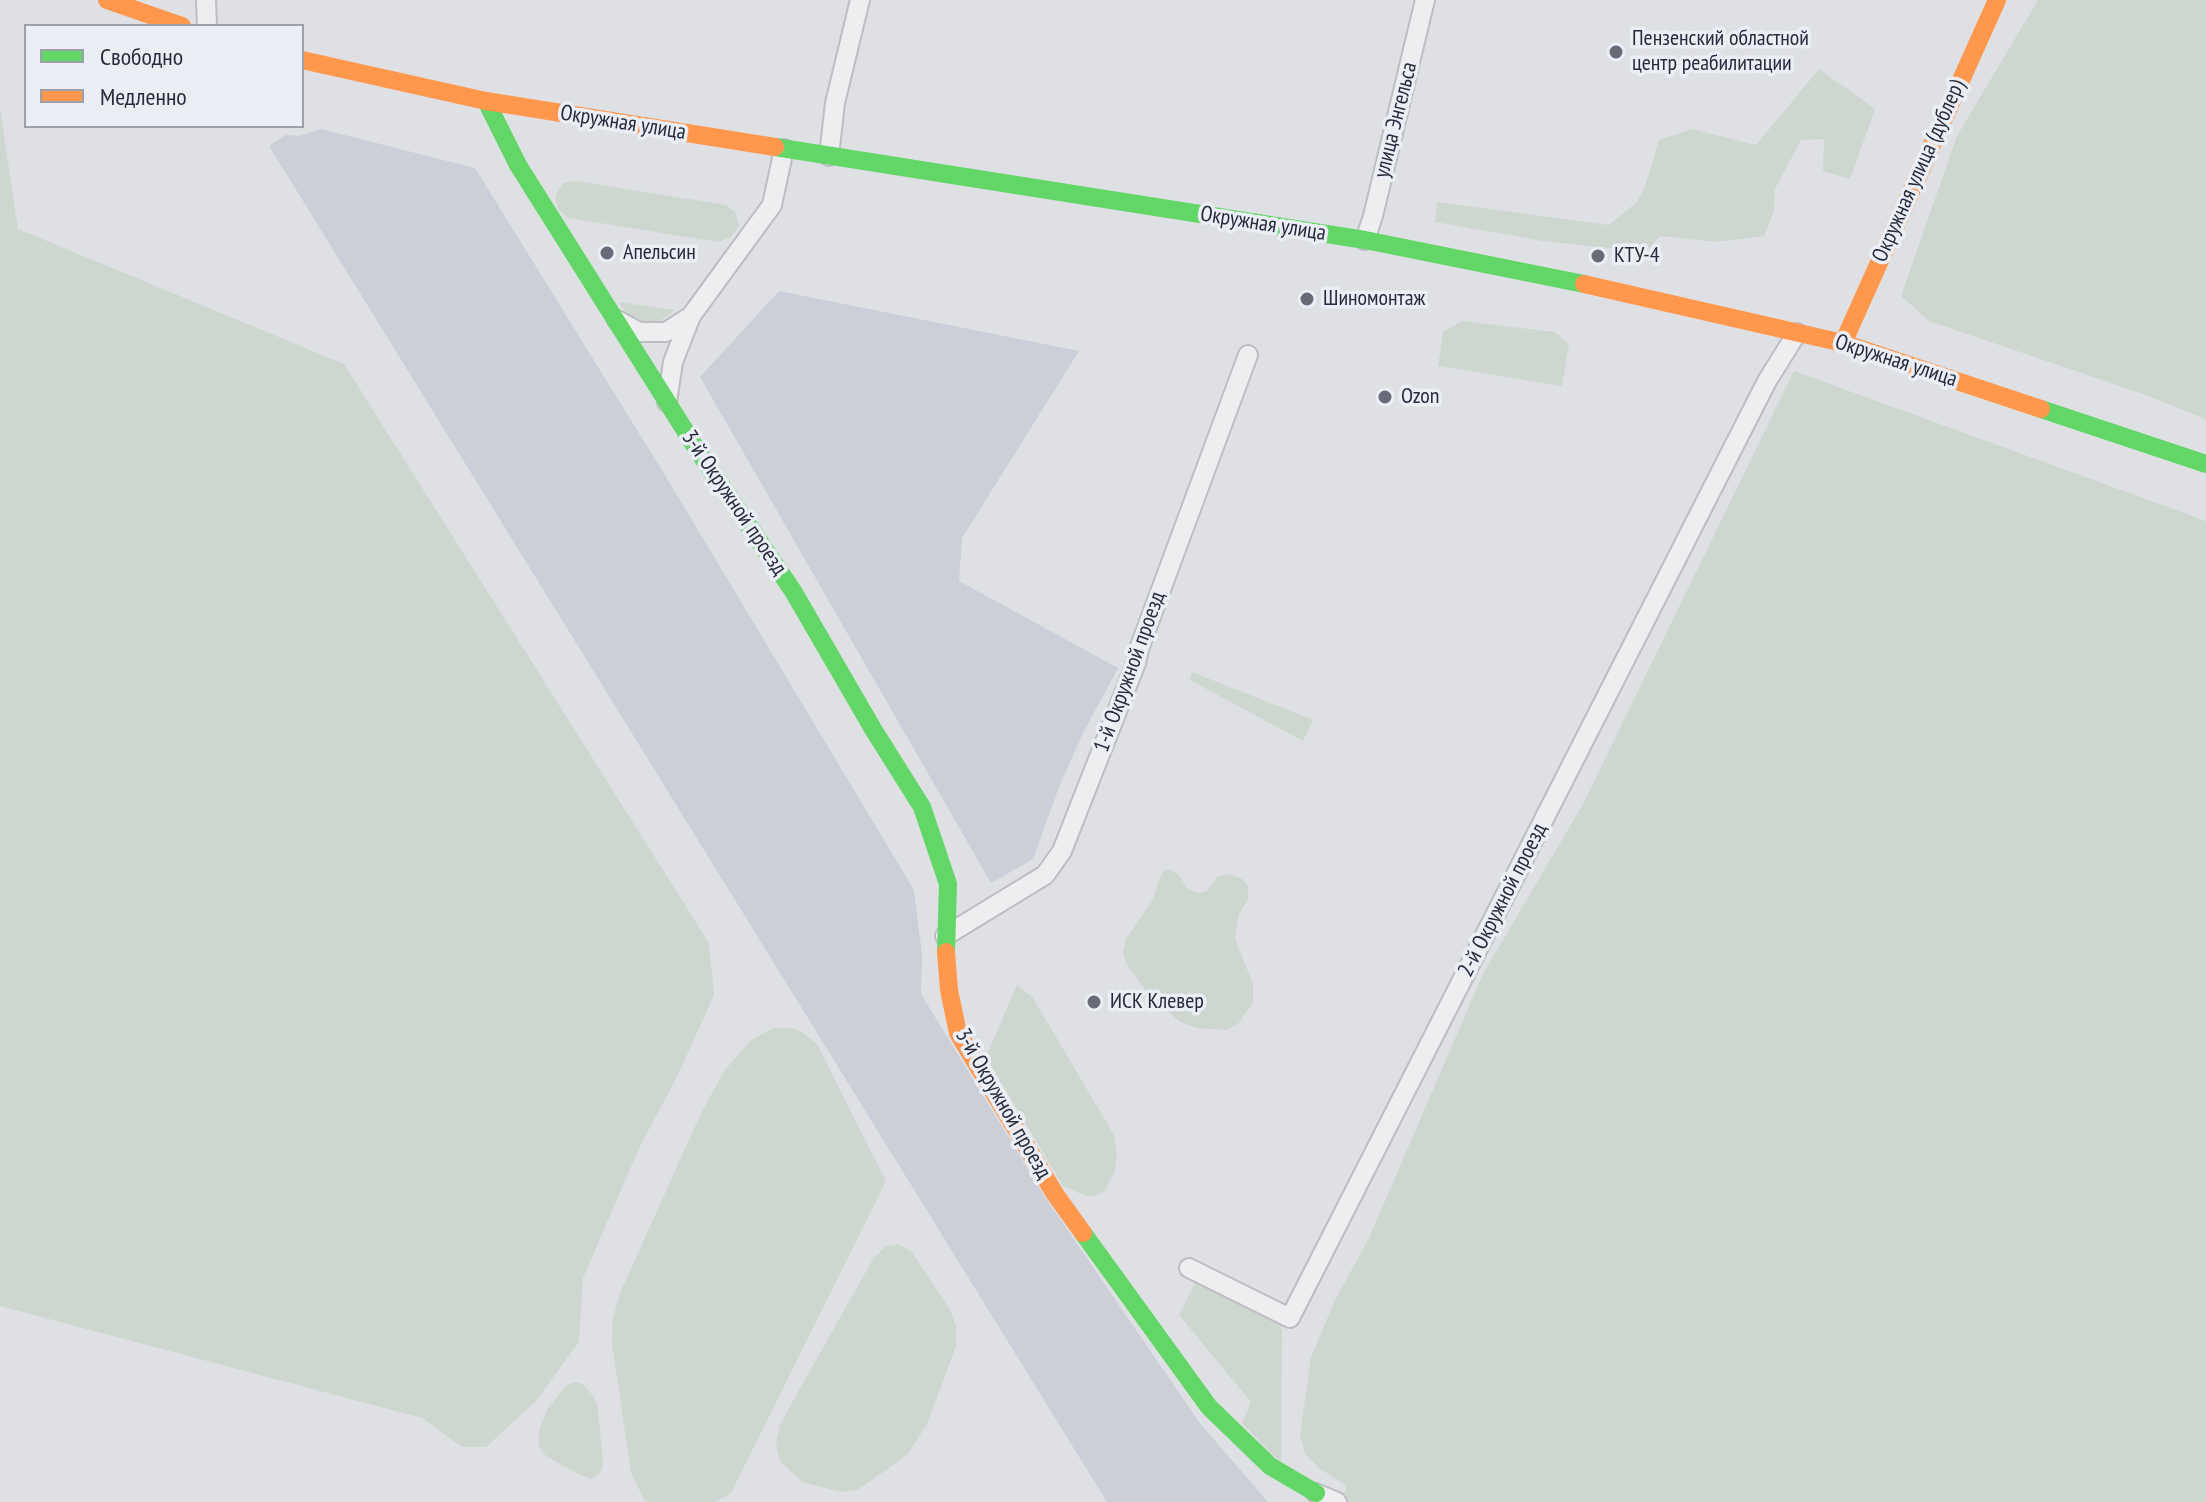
<!DOCTYPE html>
<html>
<head>
<meta charset="utf-8">
<style>
  body { margin:0 }
  #map { position:relative; width:2206px; height:1502px; overflow:hidden; background:#dee0e4; font-family:"PT Sans Narrow",sans-serif }
  canvas { display:block }
  .legend { position:absolute; left:24px; top:24px; width:280px; height:104px; box-sizing:border-box; background:#ebeef4; border:2px solid #9ca0ab; margin:0; padding:10px 14px; list-style:none; font-size:24px; color:#262c3d }
  .legend li { display:flex; align-items:center; gap:16px; height:40px }
  .legend b { width:40px; border:2px solid #9ca0ab }
</style>
</head>
<body>
<div id="map">
<canvas width="2206" height="1502"></canvas>
<ul class="legend">
<li><b style="height:10px;background:#63d668"></b>Свободно</li>
<li><b style="height:10px;background:#ff974d"></b>Медленно</li>
</ul>
</div>
<script>
const c = document.querySelector('canvas').getContext('2d');
c.lineJoin = 'round';
function paint(path, color) {
  c.fillStyle = color;
  c.fill(path, 'evenodd');
}
function poly(rows) {
  const path = new Path2D();
  for (const r of rows) {
    path.moveTo(r[0], r[1]);
    for (let i = 2; i < r.length; i += 2) path.lineTo(r[i], r[i + 1]);
  }
  return path;
}
function strokePath(path, color, width, dash) {
  c.strokeStyle = color;
  c.lineWidth = width;
  c.lineCap = dash ? 'butt' : 'round';
  c.setLineDash(dash || []);
  c.stroke(path);
}
function label(font, color, halo, rows, align = 'center') {
  c.font = font + ' "PT Sans Narrow",sans-serif';
  c.lineWidth = 7;
  c.setLineDash([]);
  c.textBaseline = 'middle';
  c.strokeStyle = halo;
  c.fillStyle = color;
  for (const [text, x, y, turn = 0] of rows) {
    c.save();
    c.translate(x, y);
    c.rotate((+turn || 0) * Math.PI / 180);
    c.textAlign = isNaN(turn) ? turn : align;
    if (halo) c.strokeText(text, 0, 0);
    c.fillText(text, 0, 0);
    c.restore();
  }
}
paint(poly([
  [321,129,475,168,663,472,914,890,922,954,921,994,1045,1197,1199,1422,1268,1502,1107,1502,269,146,286,135,299,136],
  [779,291,1079,351,962,538,959,581,1118,668,1082,735,1059,787,1033,859,991,883,700,377]
]), '#cccfd7');
paint(poly([
  [2038,0,2206,0,2206,419,2143,394,1929,321,1901,296,1957,136],
  [1819,69,1875,109,1850,179,1823,171,1824,139,1801,140,1775,189,1774,211,1764,236,1716,242,1660,236,1645,252,1543,241,1435,222,1437,202,1609,225,1637,202,1645,186,1659,140,1692,129,1756,145],
  [0,109,18,229,344,364,709,943,714,995,677,1077,640,1146,583,1278,579,1342,535,1402,486,1447,462,1447,422,1418,0,1306],
  [577,181,726,205,736,213,739,226,731,237,719,242,568,218,558,209,555,196,563,183],
  [618,302,675,310,660,321,645,323,630,317],
  [1462,321,1555,332,1569,344,1562,386,1438,366,1443,332],
  [1794,371,2206,521,2206,1502,1341,1502,1347,1486,1319,1468,1305,1454,1300,1435,1311,1357,1335,1300,1369,1238,1483,974,1583,804],
  [1192,672,1313,720,1303,741,1190,680],
  [1169,869,1178,874,1188,889,1197,893,1207,891,1218,876,1229,874,1242,879,1248,886,1248,899,1239,914,1235,939,1253,984,1253,1002,1239,1023,1227,1030,1198,1028,1180,1022,1150,996,1126,963,1123,951,1126,939,1152,901,1162,873],
  [1017,985,1033,998,1114,1135,1117,1153,1115,1170,1104,1192,1095,1196,1086,1196,1063,1186,986,1057],
  [773,1028,791,1028,802,1032,817,1044,886,1181,731,1493,715,1502,648,1502,644,1499,631,1473,612,1343,613,1318,620,1293,702,1111,725,1070,750,1041],
  [899,1244,912,1252,950,1310,956,1326,956,1346,927,1424,907,1455,859,1489,842,1492,802,1482,780,1461,776,1444,780,1424,873,1259,886,1246],
  [1196,1281,1282,1323,1281,1463,1242,1423,1251,1402,1179,1315],
  [573,1382,583,1384,594,1397,598,1408,603,1465,600,1473,591,1479,578,1474,546,1456,538,1445,540,1427,548,1408,565,1387]
]), '#ced7cf');
const street = poly([
  [206,0,207,26],
  [829,156,835,103,860,0],
  [1365,240,1373,216,1425,0],
  [617,320,639,332,666,332,691,316],
  [667,402,673,362,691,316,772,205,784,149],
  [945,936,1045,875,1062,851,1136,663,1139,649,1248,355],
  [1189,1268,1290,1318,1767,381,1797,333],
  [1316,1493,1337,1502]
]);
strokePath(street, '#bdbec2', 22);
strokePath(street, '#eeeef1', 18);
strokePath(poly([
  [486,101,518,165,696,448,793,591,873,729,922,807,948,884,946,952],
  [775,147,1365,240,1584,284],
  [2041,409,2206,464],
  [1083,1233,1209,1407,1270,1466,1316,1493]
]), '#63d668', 18);
strokePath(poly([
  [107,0,182,26],
  [302,60,486,101,775,147],
  [1584,284,1843,343,2041,409],
  [1843,343,1997,0],
  [946,952,949,990,958,1033,1055,1194,1083,1233]
]), '#ff974d', 18);
for (const [x, y, r, color] of [
  [1616,52,8,"#666b77"],
  [607,253,8,"#666b77"],
  [1598,256,8,"#666b77"],
  [1307,299,8,"#666b77"],
  [1385,397,8,"#666b77"],
  [1094,1002,8,"#666b77"]
]) {
  const dot = new Path2D();
  dot.arc(x, y, r, 0, 2 * Math.PI);
  c.fillStyle = color;
  c.fill(dot);
  strokePath(dot, '#ebeef4', 3);
}
label('22px', '#262c3d', '#ebeef4', [
  ["Пензенский областной",1632,39],
  ["центр реабилитации",1632,64],
  ["Апельсин",623,253],
  ["КТУ-4",1614,256],
  ["Шиномонтаж",1323,299],
  ["Ozon",1401,397],
  ["ИСК Клевер",1110,1002]
], 'left');
label('22px', '#262c3d', '#ebeef4', [
  ["улица Энгельса",1396,120,-76],
  ["Окружная улица",623,123,9],
  ["Окружная улица (дублер)",1919,171,-66],
  ["Окружная улица",1263,224,9],
  ["Окружная улица",1896,361,18],
  ["3-й Окружной проезд",734,503,56],
  ["1-й Окружной проезд",1130,672,-70],
  ["2-й Окружной проезд",1503,900,-63],
  ["3-й Окружной проезд",1003,1104,60]
]);
</script>
</body>
</html>
